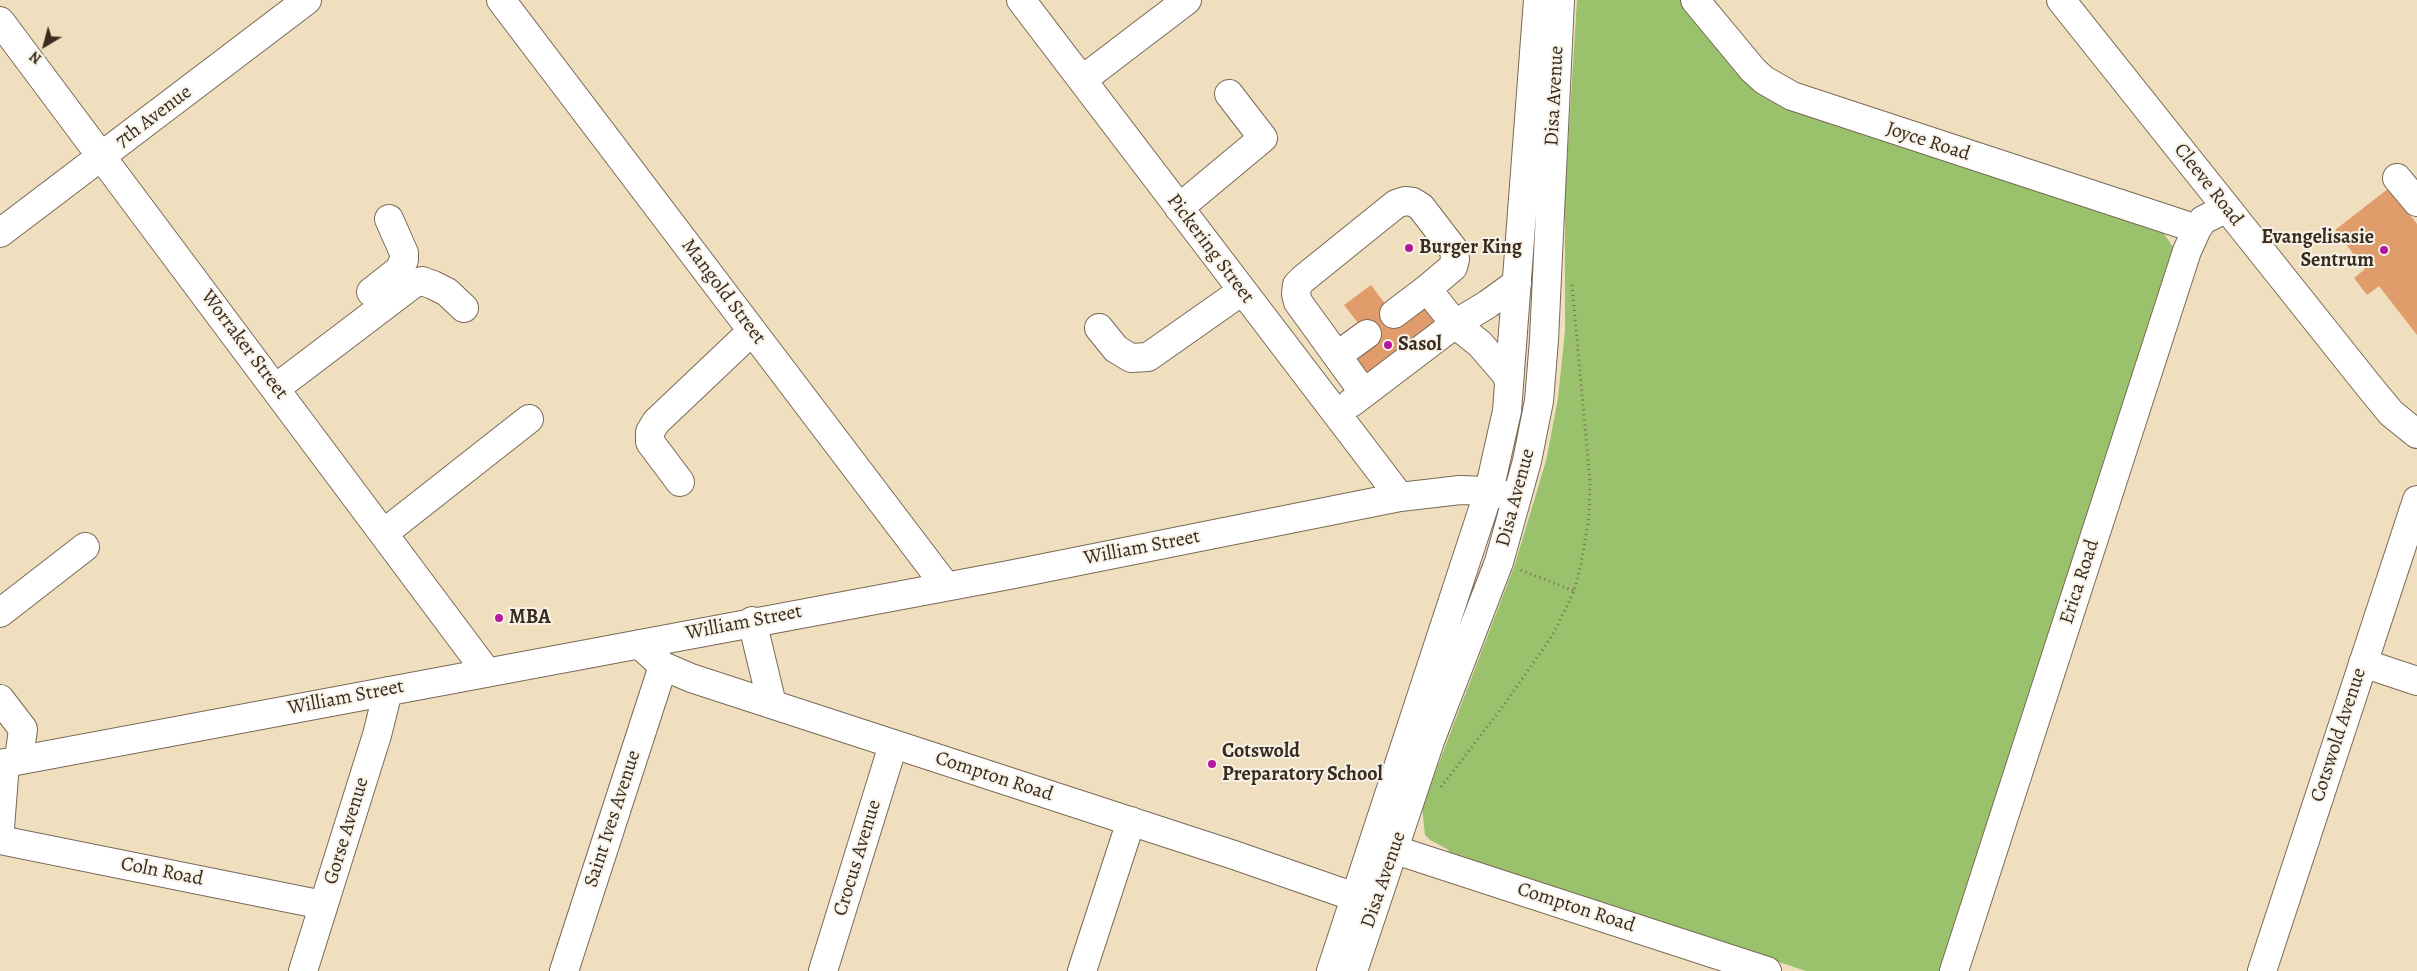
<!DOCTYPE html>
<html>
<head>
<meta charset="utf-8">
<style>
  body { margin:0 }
  #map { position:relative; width:2417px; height:971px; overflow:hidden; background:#efdfbf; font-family:Alegreya,serif }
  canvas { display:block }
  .north { position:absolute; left:20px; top:20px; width:50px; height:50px; -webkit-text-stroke:4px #f7f3e8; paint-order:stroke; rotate:217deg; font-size:14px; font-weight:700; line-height:20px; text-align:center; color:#3b2a1e }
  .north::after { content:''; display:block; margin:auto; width:18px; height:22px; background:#3b2a1e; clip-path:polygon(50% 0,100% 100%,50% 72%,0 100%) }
</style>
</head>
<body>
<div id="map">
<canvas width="2417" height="971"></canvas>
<div class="north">N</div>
</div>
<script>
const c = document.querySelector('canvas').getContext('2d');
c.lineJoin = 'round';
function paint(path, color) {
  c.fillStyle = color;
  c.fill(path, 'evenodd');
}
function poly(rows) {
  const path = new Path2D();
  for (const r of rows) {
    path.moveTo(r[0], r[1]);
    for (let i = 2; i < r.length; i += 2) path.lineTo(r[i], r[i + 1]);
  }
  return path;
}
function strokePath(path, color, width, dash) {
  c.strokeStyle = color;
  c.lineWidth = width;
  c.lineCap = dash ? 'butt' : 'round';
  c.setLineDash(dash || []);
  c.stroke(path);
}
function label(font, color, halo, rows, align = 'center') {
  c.font = font + ' Alegreya,serif';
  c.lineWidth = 4;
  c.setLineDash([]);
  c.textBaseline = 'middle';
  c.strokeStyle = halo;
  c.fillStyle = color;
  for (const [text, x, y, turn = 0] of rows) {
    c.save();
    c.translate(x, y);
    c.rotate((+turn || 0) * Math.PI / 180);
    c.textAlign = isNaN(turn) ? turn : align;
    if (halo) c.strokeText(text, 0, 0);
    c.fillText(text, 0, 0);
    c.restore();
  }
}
paint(poly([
  [1577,0,1681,0,1739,73,2162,231,2173,247,2174,253,1941,971,1806,971,1451,854,1447,849,1430,840,1425,835,1422,807,1514,567,1546,461,1558,398,1565,331,1565,193]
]), '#9ac26d');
paint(poly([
  [2389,188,2417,224,2417,335,2379,286,2367,295,2354,278,2365,269,2335,230],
  [1371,285,1395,317,1421,296,1440,321,1365,380,1345,355,1369,337,1344,305]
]), '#e19c6c');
const minor = poly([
  [501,0,945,585],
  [1021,0,1400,497],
  [1695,0,1753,70,1764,80,1792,96,2197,229],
  [2061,0,2368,385,2391,413,2417,434],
  [0,21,486,671],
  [1082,80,1187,0],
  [2397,178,2417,202],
  [1179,208,1263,138,1229,94],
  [0,233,307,0],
  [371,292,399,270,404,260,404,253,389,219],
  [1394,314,1427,289],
  [1099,328,1116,349,1131,358,1148,357,1242,291],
  [1338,355,1367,334],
  [276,388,413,284,422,281,433,285,447,292,464,308],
  [1364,393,1298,302,1296,294,1297,285,1303,279,1396,204,1405,201,1413,202,1421,207,1454,250,1455,259,1453,267,1427,289,1455,324,1480,344,1506,374,1509,382],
  [1351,403,1455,324,1488,304,1517,283],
  [680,482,650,442,650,432,656,422,752,331],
  [384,533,529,419],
  [0,613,85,547],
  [752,621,772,704],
  [639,644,663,666,691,678,1234,855,1375,904],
  [2363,663,2417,681],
  [0,699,23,729,19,759],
  [0,764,1009,575,1400,497,1460,490,1489,491,1512,497],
  [0,828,5,763],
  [0,840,323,905],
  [1374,843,1767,971],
  [303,971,377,735,388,691],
  [564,971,663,666],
  [823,971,893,745],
  [1082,971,1131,821],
  [1954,971,2187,251,2197,229,2203,220,2227,208],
  [2262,971,2417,500]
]);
const major = poly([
  [1331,971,1489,491,1507,411,1538,0],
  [1353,971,1430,741,1499,562,1527,461,1539,401,1544,340,1560,0]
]);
strokePath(minor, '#7a6956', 30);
strokePath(major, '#7a6956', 30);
strokePath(poly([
  [1521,570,1574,591],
  [1441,787,1504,705,1554,633,1574,591,1581,564,1589,517,1590,482,1572,285]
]), '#7a6956', 3, [1, 4]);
strokePath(minor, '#fff', 28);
strokePath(major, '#fff', 28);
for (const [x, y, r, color] of [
  [1409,248,5,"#b5179e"],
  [2384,250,5,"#b5179e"],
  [1388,345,5,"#b5179e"],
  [499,618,5,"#b5179e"],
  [1212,764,5,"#b5179e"]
]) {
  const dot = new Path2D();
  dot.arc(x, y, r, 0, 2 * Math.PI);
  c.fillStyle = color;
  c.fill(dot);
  strokePath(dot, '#f7f3e8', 2);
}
label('20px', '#3b2a1e', '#f7f3e8', [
  ["Disa Avenue",1555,96,-87],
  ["7th Avenue",154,117,-37],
  ["Joyce Road",1928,142,18],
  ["Cleeve Road",2208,185,52],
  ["Pickering Street",1210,249,53],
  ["Mangold Street",723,292,53],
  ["Worraker Street",244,345,53],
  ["Disa Avenue",1516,498,-75],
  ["William Street",1142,548,-11],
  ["Erica Road",2080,582,-72],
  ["William Street",744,623,-11],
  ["William Street",346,698,-11],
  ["Cotswold Avenue",2339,735,-72],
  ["Compton Road",994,777,18],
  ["Saint Ives Avenue",613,819,-72],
  ["Gorse Avenue",347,831,-73],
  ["Crocus Avenue",858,858,-73],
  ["Coln Road",162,872,11],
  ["Disa Avenue",1384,880,-71],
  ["Compton Road",1576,908,18]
]);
label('bold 20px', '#3b2a1e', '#f7f3e8', [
  ["Evangelisasie",2374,238,"right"],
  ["Sentrum",2374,261,"right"],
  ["Burger King",1419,248],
  ["Sasol",1398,345],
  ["MBA",509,618],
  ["Cotswold",1222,752],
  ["Preparatory School",1222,775]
], 'left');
</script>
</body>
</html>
